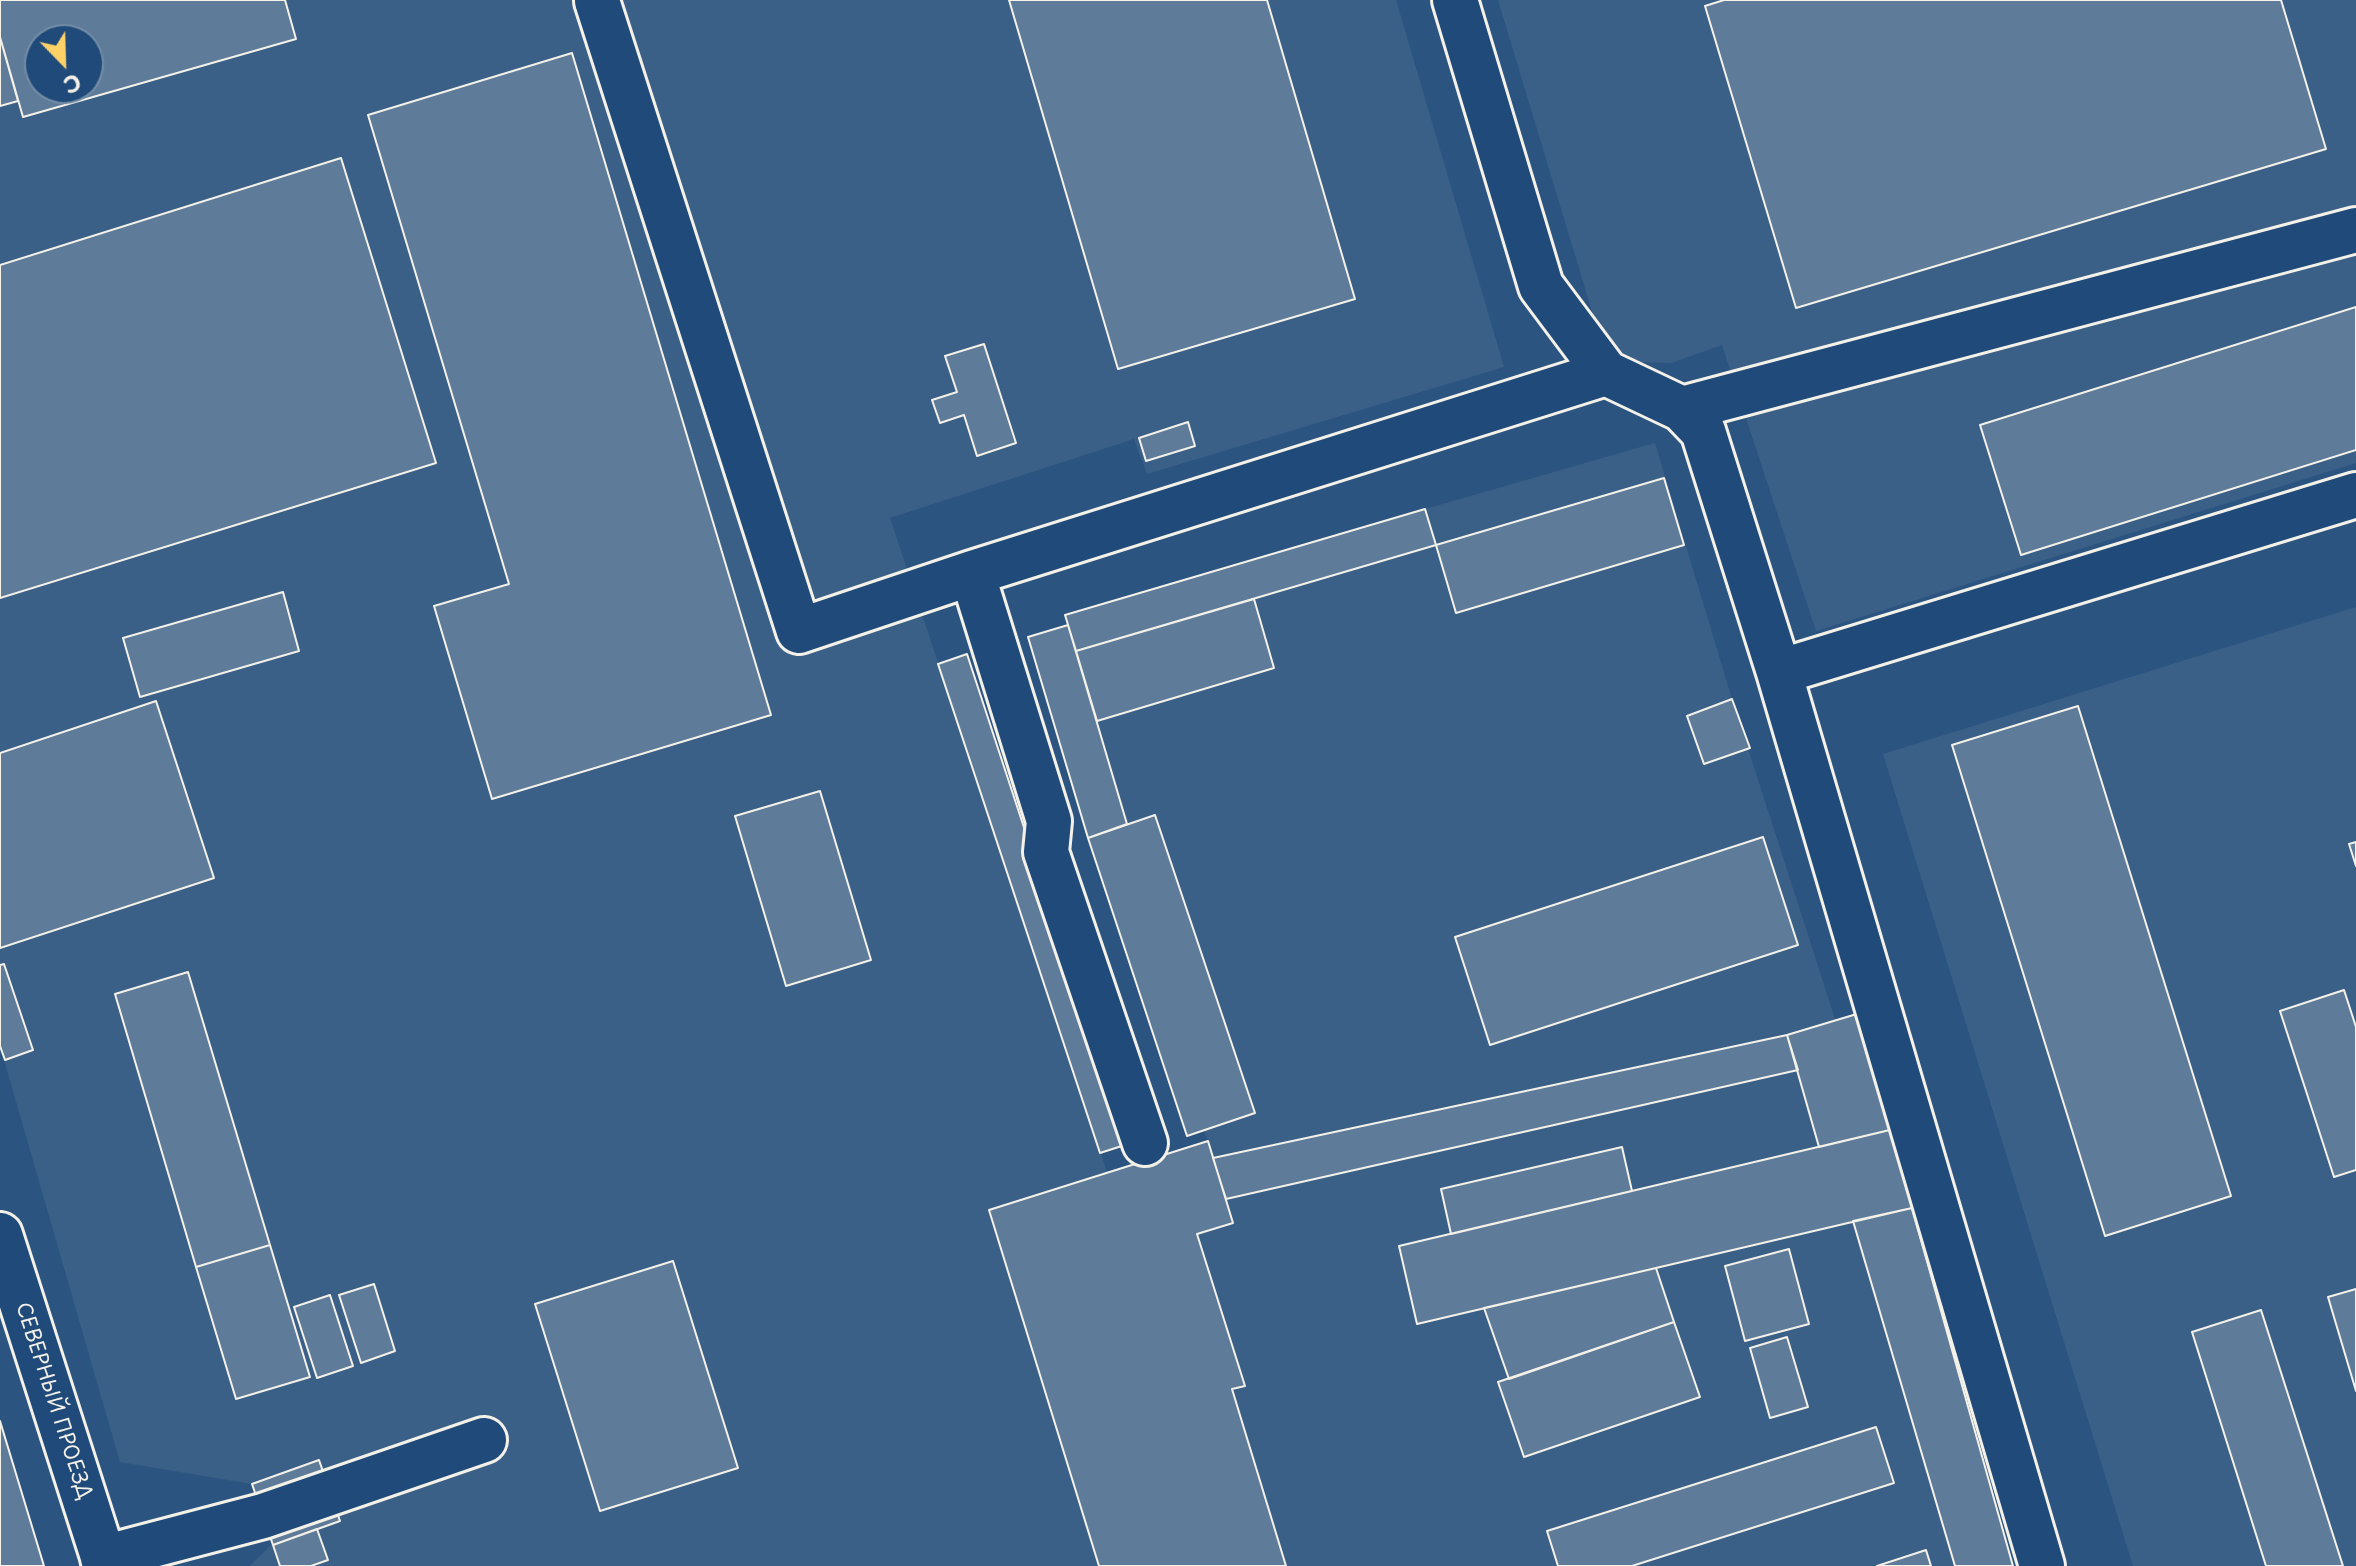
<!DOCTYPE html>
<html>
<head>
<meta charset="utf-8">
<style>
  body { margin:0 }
  #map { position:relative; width:2356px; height:1566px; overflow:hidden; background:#2c5481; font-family:"Playpen Sans",sans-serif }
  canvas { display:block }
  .north { position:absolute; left:24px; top:24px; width:80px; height:80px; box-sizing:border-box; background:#1f4a7a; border:2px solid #748da6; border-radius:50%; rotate:157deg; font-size:22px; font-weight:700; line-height:32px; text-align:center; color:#f4f1e8 }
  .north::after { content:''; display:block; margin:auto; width:28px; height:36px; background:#ffd166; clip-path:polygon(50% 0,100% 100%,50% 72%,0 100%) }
</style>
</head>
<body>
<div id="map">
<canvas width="2356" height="1566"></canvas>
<div class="north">С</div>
</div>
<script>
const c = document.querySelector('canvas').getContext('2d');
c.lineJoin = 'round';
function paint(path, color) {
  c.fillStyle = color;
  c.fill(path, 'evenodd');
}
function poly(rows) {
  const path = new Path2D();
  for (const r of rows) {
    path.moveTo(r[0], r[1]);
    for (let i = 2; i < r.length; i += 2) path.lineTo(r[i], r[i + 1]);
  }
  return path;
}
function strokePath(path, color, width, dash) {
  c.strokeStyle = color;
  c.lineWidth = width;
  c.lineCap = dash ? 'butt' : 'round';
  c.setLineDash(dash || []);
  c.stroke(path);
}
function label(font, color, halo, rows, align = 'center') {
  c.font = font + ' "Playpen Sans",sans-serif';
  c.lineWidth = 6;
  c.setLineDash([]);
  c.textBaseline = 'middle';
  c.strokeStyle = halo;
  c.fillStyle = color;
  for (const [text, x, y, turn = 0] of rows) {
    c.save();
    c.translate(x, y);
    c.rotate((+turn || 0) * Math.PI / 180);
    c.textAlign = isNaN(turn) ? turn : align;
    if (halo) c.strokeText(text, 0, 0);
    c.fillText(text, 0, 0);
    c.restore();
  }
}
paint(poly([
  [0,0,1396,0,1504,367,1147,474,1134,439,890,518,1107,1172,1208,1141,1204,1130,1187,1136,1088,838,1127,824,1076,651,1435,545,1425,509,1655,443,1732,699,1835,1019,1860,1013,2013,1566,250,1566,272,1544,252,1484,120,1462,0,1046],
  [40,40,88,40,88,88,40,88],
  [1498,0,2356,0,2356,463,1816,631,1722,345,1671,363,1607,361],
  [2356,607,2356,1566,2133,1566,1883,754]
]), '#3b6088');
const building = poly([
  [0,0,285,0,296,39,23,117,0,37,0,0],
  [40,40,88,40,88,88,40,88,40,40],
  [1009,0,1267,0,1355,299,1118,369,1009,0],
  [1724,0,2281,0,2326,149,1796,308,1705,6,1724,0],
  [0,37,18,101,0,106,0,37],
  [572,53,771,715,492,799,434,606,509,584,368,115,572,53],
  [341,158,436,463,0,598,0,265,341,158],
  [2356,307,2356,450,2021,555,1980,425,2356,307],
  [984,344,1016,443,977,456,964,415,940,423,932,400,957,392,945,356,984,344],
  [1188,422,1195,446,1146,461,1139,438,1188,422],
  [1664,478,1684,545,1456,613,1436,545,1664,478],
  [1425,509,1436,545,1076,651,1065,615,1425,509],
  [283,592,299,651,140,697,123,638,283,592],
  [1254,599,1274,668,1097,721,1076,651,1254,599],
  [1068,625,1127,824,1088,838,1028,637,1068,625],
  [967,654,1128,1144,1100,1153,938,664,967,654],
  [1732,699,1750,748,1704,764,1687,716,1732,699],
  [156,701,214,878,0,948,0,753,156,701],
  [2078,706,2231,1196,2105,1236,1952,745,2078,706],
  [820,791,871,960,786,986,735,816,820,791],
  [1155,815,1255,1113,1187,1136,1088,838,1155,815],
  [1763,837,1798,945,1490,1045,1455,937,1763,837],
  [2356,842,2356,866,2349,844,2356,842],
  [4,964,33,1050,5,1060,0,1046,0,965,4,964],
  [188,972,270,1245,196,1267,115,994,188,972],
  [2344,990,2356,1027,2356,1170,2334,1177,2280,1011,2344,990],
  [1860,1013,1894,1129,1819,1147,1787,1035,1860,1013],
  [1787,1035,1798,1070,1226,1199,1213,1158,1787,1035],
  [1894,1129,1912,1208,1417,1324,1399,1246,1894,1129],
  [1208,1141,1233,1223,1197,1234,1245,1386,1232,1389,1286,1566,1099,1566,989,1210,1208,1141],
  [1622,1147,1632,1191,1451,1234,1441,1189,1622,1147],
  [1912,1208,2013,1566,1955,1566,1853,1221,1912,1208],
  [270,1245,310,1377,236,1399,196,1267,270,1245],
  [1789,1249,1809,1324,1745,1341,1725,1266,1789,1249],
  [673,1261,738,1468,600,1511,535,1304,673,1261],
  [1656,1268,1674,1322,1509,1379,1484,1308,1656,1268],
  [374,1284,395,1351,361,1363,339,1295,374,1284],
  [2356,1289,2356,1391,2328,1297,2356,1289],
  [330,1295,353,1366,317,1378,294,1307,330,1295],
  [2261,1310,2343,1566,2266,1566,2192,1332,2261,1310],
  [1674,1322,1700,1397,1524,1457,1498,1382,1674,1322],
  [1787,1337,1808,1407,1770,1418,1750,1348,1787,1337],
  [0,1421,44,1566,0,1566,0,1421],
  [1876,1427,1894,1483,1632,1566,1558,1566,1547,1531,1876,1427],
  [319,1460,340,1521,273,1545,252,1484,319,1460],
  [317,1529,328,1560,311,1566,280,1566,273,1545,317,1529],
  [1926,1550,1931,1566,1877,1566,1926,1550]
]);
paint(building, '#5e7b9a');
strokePath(building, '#f4f1e8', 2);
const minor = poly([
  [1455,0,1541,286,1606,373,1682,409,1703,431,1779,672,2042,1566],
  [597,1,799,631,972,573,1606,373],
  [1682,409,2356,230],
  [972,573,1049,821,1046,852,1145,1143],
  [1779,672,2356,495],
  [0,1235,106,1566],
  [103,1558,263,1516,484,1440]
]);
strokePath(minor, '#f4f1e8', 50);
strokePath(minor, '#1f4a7a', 44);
label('20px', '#f4f1e8', '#1f4a7a', [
  ["СЕВЕРНЫЙ ПРОЕЗД",53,1401,72]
]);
</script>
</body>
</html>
